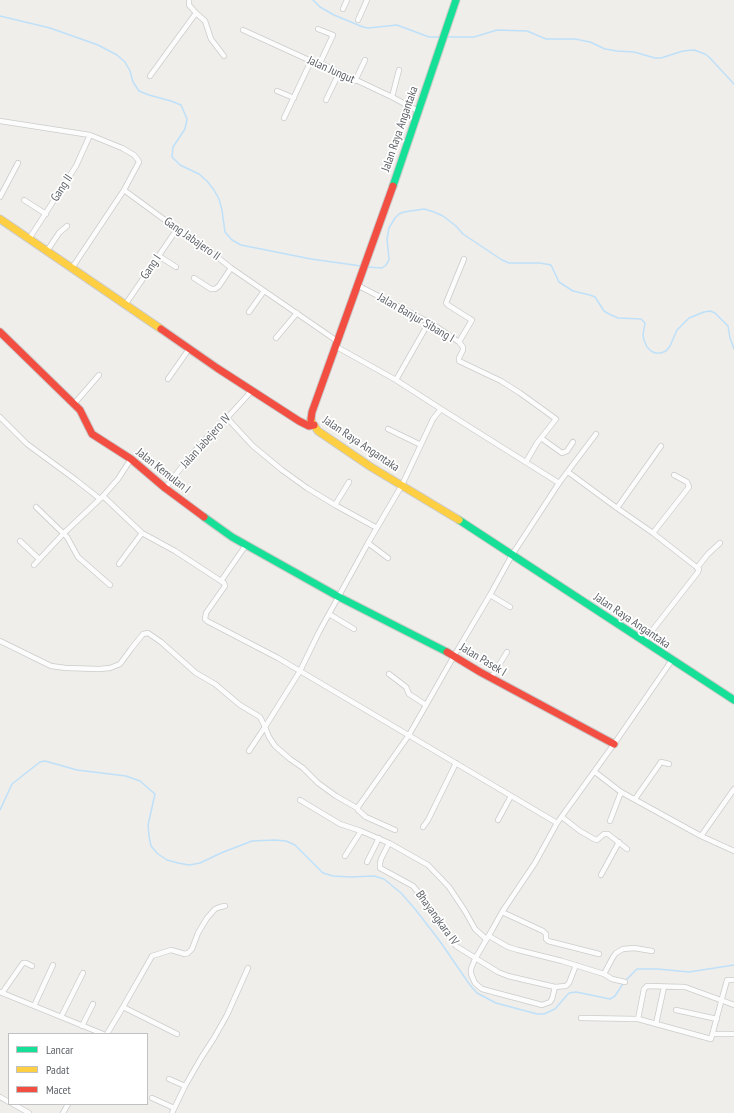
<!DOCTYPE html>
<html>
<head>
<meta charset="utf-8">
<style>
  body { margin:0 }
  #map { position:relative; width:734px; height:1113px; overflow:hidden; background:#efeeea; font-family:"PT Sans Narrow",sans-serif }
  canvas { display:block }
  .legend { position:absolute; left:8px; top:1033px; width:140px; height:72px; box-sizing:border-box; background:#fff; border:1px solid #bfc1c3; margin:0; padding:5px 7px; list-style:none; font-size:12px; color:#5f6368 }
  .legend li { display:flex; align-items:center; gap:8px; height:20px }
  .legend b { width:20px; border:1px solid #bfc1c3 }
</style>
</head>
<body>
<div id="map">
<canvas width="734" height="1113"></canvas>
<ul class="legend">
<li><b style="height:5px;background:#16e098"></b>Lancar</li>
<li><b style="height:5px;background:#ffcf43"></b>Padat</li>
<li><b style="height:5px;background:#f24e42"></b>Macet</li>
</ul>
</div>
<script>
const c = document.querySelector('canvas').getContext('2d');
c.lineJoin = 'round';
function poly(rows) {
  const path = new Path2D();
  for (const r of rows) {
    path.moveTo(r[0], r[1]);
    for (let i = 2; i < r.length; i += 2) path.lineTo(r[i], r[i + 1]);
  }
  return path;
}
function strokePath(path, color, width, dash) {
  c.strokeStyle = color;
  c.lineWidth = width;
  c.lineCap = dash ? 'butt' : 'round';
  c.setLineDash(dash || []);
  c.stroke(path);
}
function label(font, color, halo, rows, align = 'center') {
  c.font = font + ' "PT Sans Narrow",sans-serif';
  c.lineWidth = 3.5;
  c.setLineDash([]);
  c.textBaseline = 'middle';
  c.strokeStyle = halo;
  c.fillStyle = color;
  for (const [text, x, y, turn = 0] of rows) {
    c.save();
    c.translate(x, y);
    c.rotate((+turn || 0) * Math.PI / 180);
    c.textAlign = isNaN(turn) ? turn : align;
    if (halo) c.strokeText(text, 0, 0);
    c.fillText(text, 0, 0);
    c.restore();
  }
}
strokePath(poly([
  [313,0,320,7,334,15,363,27,368,28,397,25,429,37,441,37],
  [0,16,50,28,98,45,117,55,125,62,130,71,133,82,139,91,149,95,171,101,181,105,187,119,185,129,173,147,172,157,180,165,199,174,207,181,214,190,219,199,222,210,225,232,232,240,241,245,311,259,361,266],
  [446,37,474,37,497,30,527,31,546,39,575,39,590,42,605,49,617,51,634,52,655,58,661,58,683,51,694,50,705,54,709,57,734,84],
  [367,267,382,268,386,265,388,262,389,259,387,239,389,228,395,218,399,214,404,212,424,209,434,212,443,216,456,226,463,234,502,260,509,263,540,263,551,265,559,282,573,291,590,295,595,297,604,311,609,314,618,318,641,319,645,323,643,335,644,340,647,347,651,351,655,353,661,353,666,351,670,346,677,330,689,318,704,312,710,311,715,313,728,326,730,338,734,349],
  [0,810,12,784,40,762,45,761,77,770,126,776,140,781,155,794,148,825,149,836,151,846,158,854,167,860,178,863,189,865,200,863,221,853,252,841,275,840,286,841,295,845,323,873,333,876,351,877,374,876,384,879,401,893,415,909,439,940,470,985,477,993,496,1003,537,1014,544,1014,555,1009,569,993,576,992,610,999,615,996,624,982,637,969,658,969,689,972,734,965]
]), '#bfe0f9', 1.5);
const street = poly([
  [343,9,347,0],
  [196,13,205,21,211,39,224,56],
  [358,20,367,0],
  [318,29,333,35,320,63],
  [243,30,311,61,320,63,392,97,418,111],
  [150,76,196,13,189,5,189,0],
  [355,81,365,60],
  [277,91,294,98],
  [392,97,399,70],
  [326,100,339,73],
  [284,118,311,61],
  [0,121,90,135,122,148,134,155,138,160,139,162,124,190],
  [0,197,18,163],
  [24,200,46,214],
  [29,239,76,166,90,135],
  [47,251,59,233,67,226],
  [159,256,176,267],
  [72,268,124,190,177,229,205,247,231,268,337,341],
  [194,278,211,289,215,289,219,286,231,268],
  [357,285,434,325,459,342,463,347,463,350,459,358,459,361,501,381,520,393,556,419,537,443,526,462],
  [125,305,177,229],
  [249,312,264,291],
  [276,338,297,313],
  [459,342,472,320,470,319,448,305,446,303,464,259],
  [335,346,396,380,441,409,559,483],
  [168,379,189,349],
  [396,380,429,322],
  [74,404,99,375],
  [0,417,27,444,76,480,100,499],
  [227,418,253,446,282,470,307,488,335,505,377,528],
  [388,429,421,445],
  [541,438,562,453,567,451,573,442],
  [131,459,118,479,103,496,142,533,175,551,224,583,225,586,206,613,205,619,207,621,278,658,557,823],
  [568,472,617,508,653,533,699,569,698,572,644,641],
  [165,488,193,453,210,434,227,418,247,396,252,390],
  [335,505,349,482],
  [36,507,67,537,78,557,110,585],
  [617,508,661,446],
  [653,533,689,487,687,482,674,475],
  [20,541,39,559],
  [368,543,388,558],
  [119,564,142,533],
  [34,565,63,534,102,497],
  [697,568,708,554,720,543],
  [221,581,246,545],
  [490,595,510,607],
  [329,614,354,629],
  [0,641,51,666,66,668,99,669,110,668,120,664,131,649,143,634,148,633,161,642,196,673,215,684,240,705,260,717,265,727,300,671,319,632,368,543,402,485,433,419,441,409],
  [389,674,406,687,409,694,426,705],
  [491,678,507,652],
  [265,727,269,737,275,746,290,759,303,768,318,783,336,796,357,808],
  [249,751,265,727],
  [595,772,621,792,701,836,734,851],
  [635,799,661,762,669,764],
  [300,800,340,824,361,831,389,843,428,865,449,887,465,911,475,929,486,939],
  [562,817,580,831,594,839,597,840,604,834,608,834,627,849],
  [498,820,511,796],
  [610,821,621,792],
  [423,827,428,820,456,763],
  [395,830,366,817,358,810,358,807,409,735,454,656,490,595,512,555,559,483,596,434],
  [701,836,734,789],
  [389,843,381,859,380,863,380,868,413,886,435,913,446,933,456,946,498,972,508,976,555,987,566,986,569,983,576,965],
  [345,856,361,831],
  [367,862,379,838],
  [601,875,619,842],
  [502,912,543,931,546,934,546,939,548,941,599,954],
  [489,936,508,947,518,950,562,961,604,974,613,957,616,953,623,949,634,948,652,951],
  [604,974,612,979,625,982],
  [555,987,552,999,550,1002,542,1005,482,989,475,983,471,974,471,969,475,959,492,930,502,912,535,863,557,823,614,744,672,660],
  [0,992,103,1034],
  [2,993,23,963,26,963,32,966],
  [34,1006,53,965],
  [123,1007,177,1034],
  [676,1010,717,1019],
  [61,1017,83,973],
  [581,1018,638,1019,711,1039,727,980,734,980],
  [638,1019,644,989,647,986,685,987,734,1005],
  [656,1024,664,987],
  [82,1026,93,1004],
  [107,1034,123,1007,152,956,171,950,185,954,188,953,192,949,198,933,207,918,215,909,220,907,225,906],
  [713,1034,734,1034],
  [169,1079,185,1086],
  [0,1097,9,1102],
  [152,1098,174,1108],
  [13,1104,29,1113],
  [63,1113,68,1104],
  [172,1113,185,1086,201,1058,214,1038,227,1015,248,968]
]);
const fast = poly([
  [393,186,456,0],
  [204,517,232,537,339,597,447,652],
  [459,520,734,700]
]);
const slow = poly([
  [0,219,161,329],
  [311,419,311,421,318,431,371,467,459,520]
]);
const jam = poly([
  [161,329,217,368,299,421,309,426,314,425],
  [0,332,80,410,92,434,131,459,165,488,204,517],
  [311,419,312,412,393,186],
  [447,652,480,672,614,744]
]);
strokePath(street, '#cbcccc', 6);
strokePath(fast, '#cacacb', 9);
strokePath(slow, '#cacacb', 9);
strokePath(jam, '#cacacb', 9);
strokePath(street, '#fdfcfc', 4.5);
strokePath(fast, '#16e098', 7);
strokePath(slow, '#ffcf43', 7);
strokePath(jam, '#f24e42', 7);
label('12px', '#5f6368', '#fff', [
  ["Jalan Jungut",331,70,24],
  ["Jalan Raya Angantaka",400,129,-71],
  ["Gang II",62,188,-57],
  ["Gang Jabajero II",192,239,35],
  ["Gang I",151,267,-56],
  ["Jalan Banjur Sibang I",416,318,30],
  ["Jalan Jabejero IV",206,441,-48],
  ["Jalan Raya Angantaka",361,444,34],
  ["Jalan Kemulan I",163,471,38],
  ["Jalan Raya Angantaka",632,621,34],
  ["Jalan Pasek I",483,660,31],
  ["Bhayangkara IV",437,918,54]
]);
</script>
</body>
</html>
